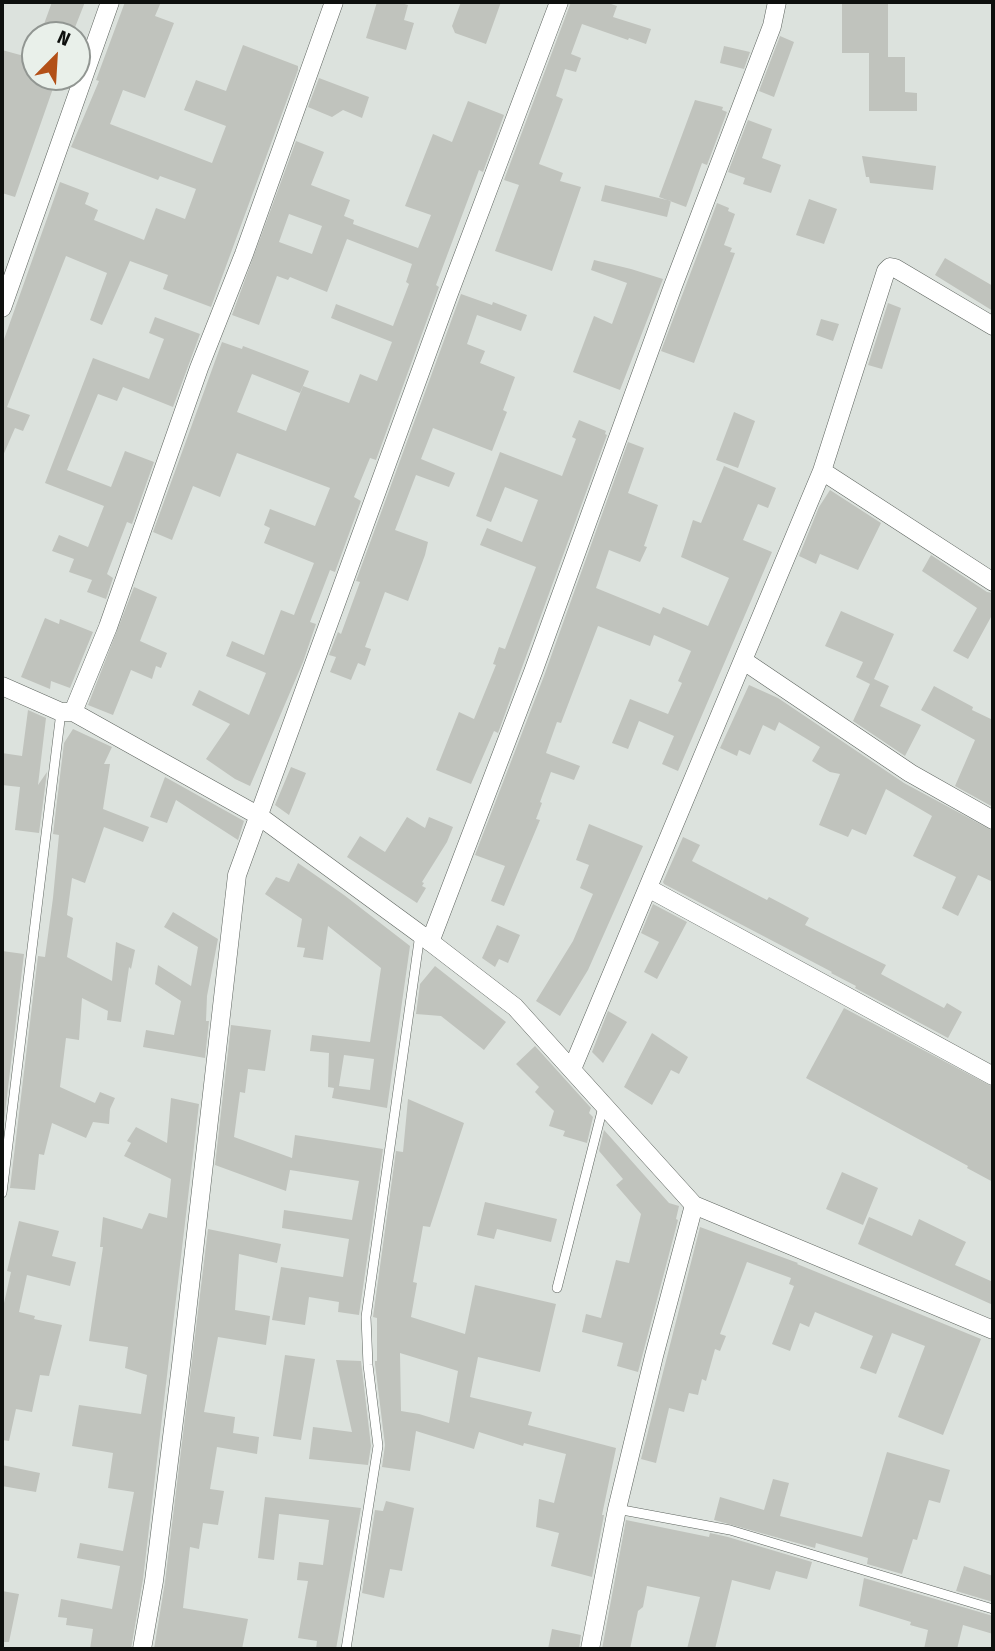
<!DOCTYPE html>
<html>
<head>
<meta charset="utf-8">
<style>
  body { margin:0 }
  #map { position:relative; width:995px; height:1651px; overflow:hidden; background:#dce2dd; font-family:"Fira Sans Condensed",sans-serif }
  canvas { display:block }
  .frame { position:absolute; inset:0; border:4px solid #0e100e; pointer-events:none }
  .north { position:absolute; left:21px; top:21px; width:70px; height:70px; box-sizing:border-box; background:#e9f0ea; border:2px solid #919692; border-radius:50%; rotate:24deg; font-size:19px; font-weight:700; line-height:28px; text-align:center; color:#0e100e }
  .north::after { content:''; display:block; margin:auto; width:24px; height:32px; background:#b35018; clip-path:polygon(50% 0,100% 100%,50% 72%,0 100%) }
</style>
</head>
<body>
<div id="map">
<canvas width="995" height="1651"></canvas>
<div class="frame"></div>
<div class="north">N</div>
</div>
<script>
const c = document.querySelector('canvas').getContext('2d');
c.lineJoin = 'round';
function paint(path, color) {
  c.fillStyle = color;
  c.fill(path, 'evenodd');
}
function poly(rows) {
  const path = new Path2D();
  for (const r of rows) {
    path.moveTo(r[0], r[1]);
    for (let i = 2; i < r.length; i += 2) path.lineTo(r[i], r[i + 1]);
  }
  return path;
}
function strokePath(path, color, width, dash) {
  c.strokeStyle = color;
  c.lineWidth = width;
  c.lineCap = dash ? 'butt' : 'round';
  c.setLineDash(dash || []);
  c.stroke(path);
}
paint(poly([
  [52,2,85,2,72,35,40,35],
  [125,2,161,2,155,16,174,23,145,98,123,90,110,124,212,163,226,126,184,110,196,80,226,91,243,45,298,66,298,70,211,307,163,289,168,275,130,261,102,325,90,320,107,273,66,256,7,407,30,415,23,431,15,428,2,458,2,345,60,182,89,193,85,204,98,210,94,220,144,240,156,208,185,219,196,189,160,176,158,180,71,147,99,81,96,80],
  [377,2,398,2,408,5,404,20,414,23,406,50,366,38],
  [461,2,501,2,486,44,455,33,452,26],
  [571,2,605,2,617,6,613,17,651,29,646,44,629,38,628,40,582,24,571,54,581,58,576,72,565,69,556,96,563,99,539,164,563,173,560,181,581,187,552,271,495,251,519,185,504,180],
  [842,2,888,2,888,57,905,57,905,92,917,93,917,111,869,111,869,53,842,53],
  [780,36,794,42,774,97,759,91],
  [724,46,750,52,744,69,720,63],
  [2,50,35,59,35,77,57,77,15,197,2,193],
  [319,78,369,97,362,118,343,110,332,117,308,107],
  [695,100,723,107,722,110,727,112,707,165,702,163,686,207,659,197],
  [468,101,504,115,483,172,479,170,436,285,439,287,376,460,370,458,354,497,361,501,335,572,330,570,310,622,316,624,303,662,250,786,235,779,206,759,230,724,192,705,199,690,249,715,266,673,226,656,232,641,264,655,281,610,294,615,314,563,264,543,270,528,264,525,270,509,315,526,330,488,237,453,220,497,193,486,172,540,153,532,222,342,242,349,243,346,309,371,300,393,252,374,237,412,286,431,303,386,349,403,360,374,377,381,392,342,331,318,336,304,393,326,409,284,406,282,412,264,347,239,327,292,290,277,288,280,277,276,259,325,232,315,296,141,324,152,311,185,350,200,344,216,354,220,353,224,418,248,431,215,405,206,433,134,452,142],
  [289,214,322,226,312,254,279,242],
  [748,120,772,129,762,158,781,165,771,193,743,184,745,178,728,172],
  [862,156,936,166,933,190,870,183,869,177,866,177],
  [605,185,671,201,667,217,601,201],
  [809,199,837,209,824,244,796,235],
  [717,203,729,208,728,211,735,214,724,245,732,248,730,252,735,253,694,363,661,351],
  [945,258,993,286,993,311,935,275],
  [594,260,631,269,663,279,620,390,573,372,594,316,612,324,627,283,591,270],
  [461,294,492,305,493,302,527,315,521,331,477,315,467,344,485,351,480,363,515,377,503,410,507,412,492,451,433,428,421,459,455,473,449,487,416,475,395,530,428,542,425,555,408,601,385,592,365,647,371,649,365,666,358,663,351,680,330,672,336,657,329,655,338,632,341,634,360,582,356,581],
  [888,303,901,308,882,369,868,365],
  [155,317,200,334,173,407,123,387,117,401,98,394,67,470,111,487,125,451,154,462,132,524,127,522,107,574,113,578,106,599,87,592,92,580,69,572,74,559,52,551,59,535,88,547,104,506,45,483,93,358,149,379,164,339,149,333],
  [821,319,839,324,833,341,816,335],
  [734,412,755,421,738,468,716,460],
  [579,420,606,431,605,434,607,435,498,733,494,731,471,784,436,770,459,712,474,719,496,665,493,664,499,647,505,649,536,567,480,545,487,528,522,542,538,500,505,487,491,522,476,516,500,452,562,476,576,439,572,437],
  [628,442,644,448,628,493,658,505,644,546,647,547,640,562,609,550,596,588,660,614,663,607,708,626,729,578,681,557,693,520,701,523,724,466,776,488,768,508,758,504,743,540,772,552,678,771,662,764,674,736,639,721,628,749,612,743,630,699,668,714,682,683,678,681,691,651,654,635,650,646,598,626,561,723,557,722,546,753,580,766,574,780,551,772,540,802,542,803,536,819,540,820,504,906,491,901,505,866,475,855,544,676],
  [830,490,881,523,858,570,820,554,816,564,799,556,819,507],
  [931,555,987,592,993,593,993,619,991,617,968,659,953,651,977,608,922,571],
  [134,587,157,597,140,641,167,653,161,668,156,666,152,679,131,670,113,715,88,705],
  [841,611,894,634,874,679,889,686,880,706,921,725,905,756,853,721,870,684,856,677,863,662,825,646],
  [45,618,59,624,60,619,93,632,70,688,51,681,50,689,21,677],
  [749,685,778,698,904,783,993,831,993,882,978,875,958,916,942,908,956,877,913,856,932,816,886,789,866,835,852,829,848,837,819,825,840,774,830,772,812,761,820,747,779,722,775,731,763,725,750,755,739,750,737,756,720,748],
  [934,686,973,707,972,710,993,720,993,807,955,786,975,740,921,710],
  [28,710,46,718,38,785,47,772,39,833,15,830,20,787,2,785,2,753,22,756],
  [73,729,112,747,104,764,110,764,103,809,149,827,143,842,104,827,85,883,72,878,67,915,73,918,67,957,112,981,116,942,135,950,131,969,129,967,121,1022,107,1020,108,1011,82,998,79,1040,66,1038,60,1087,95,1103,100,1092,115,1098,110,1109,109,1124,93,1122,86,1138,52,1123,44,1155,39,1154,35,1190,10,1188,38,956,45,957,53,898,59,835,53,834,64,743],
  [291,767,306,773,289,815,275,805],
  [165,777,244,821,238,840,176,800,167,823,150,817],
  [407,817,425,828,429,817,453,827,447,842,422,882,424,883,422,886,426,888,417,903,347,857,360,836,385,852],
  [589,824,643,846,588,970,560,1016,536,1001,573,941,593,894,580,888,589,865,576,860],
  [683,837,700,845,692,861,767,900,769,897,809,918,805,925,886,965,881,974,944,1008,947,1003,962,1012,948,1038,855,988,856,986,831,973,832,972,664,884,663,882],
  [298,863,344,895,410,946,387,1108,332,1098,334,1088,328,1087,329,1053,310,1051,312,1035,370,1042,381,968,328,926,323,960,303,957,305,948,297,947,302,919,265,894,276,877,289,882],
  [344,1055,374,1059,370,1090,339,1086],
  [653,904,687,922,657,979,644,972,659,942,641,933],
  [173,912,218,939,207,996,206,1021,209,1021,205,1058,143,1047,146,1030,174,1035,181,1001,155,984,158,965,191,986,198,947,164,927],
  [497,925,520,935,508,963,499,959,495,967,482,958],
  [2,951,24,954,2,1138],
  [435,966,506,1022,484,1050,441,1016,416,1014,420,984],
  [844,1008,993,1087,993,1182,967,1168,968,1166,806,1078],
  [608,1011,627,1022,603,1063,592,1052],
  [231,1025,271,1030,265,1071,248,1069,245,1093,240,1092,234,1137,292,1158,295,1135,383,1149,359,1315,338,1312,339,1302,309,1297,305,1325,272,1320,281,1267,343,1277,349,1239,282,1228,284,1210,352,1220,359,1181,290,1170,286,1191,215,1165],
  [652,1033,688,1057,679,1074,671,1070,652,1105,624,1087],
  [535,1046,591,1108,589,1113,593,1117,587,1143,563,1136,565,1131,549,1126,554,1111,535,1092,539,1087,516,1064],
  [171,1098,199,1104,143,1579,131,1649,90,1649,93,1629,66,1625,67,1618,58,1617,61,1599,112,1609,120,1566,77,1558,80,1543,123,1551,134,1492,108,1488,113,1453,72,1446,79,1405,141,1414,147,1375,125,1368,128,1347,89,1341,103,1247,100,1247,103,1217,142,1229,149,1213,167,1218,171,1179,124,1156,131,1143,127,1141,136,1127,167,1143],
  [408,1099,464,1123,430,1227,423,1226,413,1282,417,1283,411,1317,465,1334,475,1285,556,1304,540,1372,478,1357,470,1397,532,1412,528,1425,616,1448,602,1515,604,1515,592,1577,551,1566,559,1533,536,1527,539,1499,554,1503,566,1454,524,1443,523,1446,479,1432,474,1449,416,1431,410,1471,382,1467,385,1445,375,1364,375,1361,377,1361,377,1318,373,1317,396,1151,403,1152],
  [400,1353,458,1371,449,1423,419,1414,401,1411],
  [604,1130,669,1203,679,1206,676,1219,678,1220,638,1372,617,1366,623,1343,582,1332,586,1314,601,1318,616,1260,629,1263,641,1214,616,1185,623,1179,599,1151],
  [842,1172,878,1188,863,1225,826,1209],
  [485,1202,557,1219,551,1242,497,1229,494,1239,477,1235],
  [869,1217,912,1236,919,1219,966,1242,955,1265,993,1282,993,1305,858,1244],
  [19,1221,59,1231,52,1256,76,1262,70,1286,27,1275,19,1312,35,1316,34,1319,62,1325,49,1376,40,1375,32,1412,16,1409,9,1441,2,1440,2,1312,11,1272,7,1271],
  [700,1227,798,1263,797,1264,981,1339,943,1435,898,1417,925,1346,892,1333,876,1374,860,1368,873,1336,815,1312,809,1327,800,1323,790,1351,772,1344,794,1286,789,1284,791,1278,747,1262,720,1334,726,1336,720,1351,715,1349,706,1381,702,1379,698,1395,689,1393,684,1412,669,1408,656,1463,641,1459],
  [208,1229,281,1244,277,1263,239,1254,235,1310,270,1316,266,1345,218,1337,204,1412,235,1417,233,1433,259,1437,257,1454,217,1447,210,1489,224,1491,218,1525,203,1523,199,1549,190,1547,183,1608,248,1619,242,1649,154,1649,165,1582],
  [285,1355,315,1359,301,1440,273,1436],
  [336,1360,361,1361,371,1446,368,1465,309,1459,313,1427,352,1432],
  [887,1452,950,1470,940,1503,929,1500,917,1540,913,1539,902,1574,867,1564,868,1558,816,1543,815,1548,714,1520,720,1497,764,1510,773,1479,789,1483,780,1516,862,1537],
  [2,1465,40,1473,36,1492,2,1486],
  [265,1497,361,1508,336,1649,316,1649,317,1641,298,1638,308,1581,297,1580,299,1562,323,1565,329,1520,279,1514,274,1560,258,1558],
  [386,1501,414,1508,402,1571,390,1569,384,1598,362,1593,375,1510,383,1511],
  [626,1520,709,1537,710,1533,728,1537,812,1562,807,1579,776,1571,770,1590,732,1580,715,1649,687,1649,700,1597,647,1586,643,1607,638,1611,630,1649,602,1649],
  [964,1566,993,1576,993,1602,956,1591],
  [864,1578,993,1616,993,1634,963,1625,957,1649,924,1649,928,1630,910,1625,911,1622,859,1606],
  [2,1591,19,1594,9,1642,2,1642],
  [552,1629,581,1635,579,1649,548,1649]
]), '#c0c3bd');
const service = poly([
  [2,1193,61,712],
  [557,1288,604,1103],
  [617,1509,730,1530,993,1609],
  [346,1649,378,1446,368,1365,366,1317,420,934]
]);
const minor = poly([
  [2,308,110,2],
  [822,471,993,582],
  [744,661,910,773,993,820],
  [2,686,61,712,73,712,259,816,420,934,515,1007,694,1205,993,1330],
  [73,712,108,627,199,368,244,254,334,2],
  [648,888,993,1076],
  [430,942,533,672,673,286,772,26,777,2],
  [572,1069,822,471,886,271,890,267,895,268,993,326],
  [142,1649,154,1581,181,1365,237,875,448,296,559,2],
  [590,1649,617,1509,654,1356,694,1205]
]);
strokePath(service, '#5e645f', 10);
strokePath(minor, '#5e645f', 19);
strokePath(service, '#fff', 9);
strokePath(minor, '#fff', 18);
</script>
</body>
</html>
